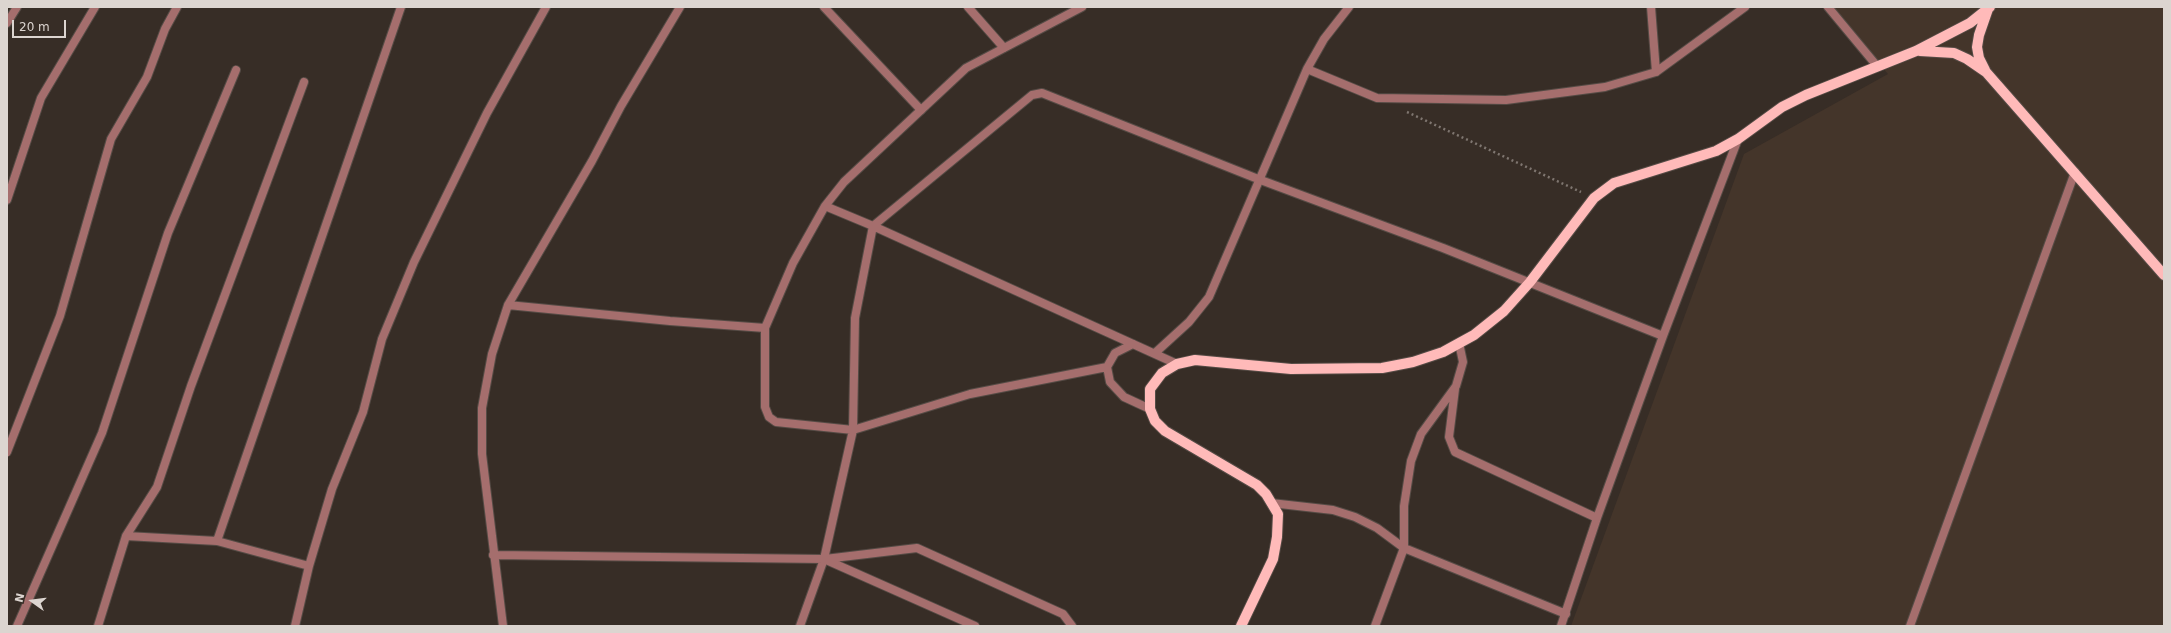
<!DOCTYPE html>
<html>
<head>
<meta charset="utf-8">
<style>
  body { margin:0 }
  #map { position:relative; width:2171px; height:633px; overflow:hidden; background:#372d26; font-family:"DejaVu Sans",sans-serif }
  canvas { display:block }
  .frame { position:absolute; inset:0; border:8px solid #dcd5d0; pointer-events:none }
  .north { position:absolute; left:12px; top:581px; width:40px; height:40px; -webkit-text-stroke:3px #372d26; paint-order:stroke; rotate:284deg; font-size:11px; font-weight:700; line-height:16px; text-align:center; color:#dcd5d0 }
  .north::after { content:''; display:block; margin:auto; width:14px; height:18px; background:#dcd5d0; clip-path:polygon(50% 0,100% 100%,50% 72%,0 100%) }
  .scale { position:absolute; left:12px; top:20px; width:54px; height:18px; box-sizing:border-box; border:2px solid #dcd5d0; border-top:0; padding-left:5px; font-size:12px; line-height:14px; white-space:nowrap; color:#dcd5d0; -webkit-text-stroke:3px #372d26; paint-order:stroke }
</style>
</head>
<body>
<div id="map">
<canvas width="2171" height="633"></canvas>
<div class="frame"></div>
<div class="north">N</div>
<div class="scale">20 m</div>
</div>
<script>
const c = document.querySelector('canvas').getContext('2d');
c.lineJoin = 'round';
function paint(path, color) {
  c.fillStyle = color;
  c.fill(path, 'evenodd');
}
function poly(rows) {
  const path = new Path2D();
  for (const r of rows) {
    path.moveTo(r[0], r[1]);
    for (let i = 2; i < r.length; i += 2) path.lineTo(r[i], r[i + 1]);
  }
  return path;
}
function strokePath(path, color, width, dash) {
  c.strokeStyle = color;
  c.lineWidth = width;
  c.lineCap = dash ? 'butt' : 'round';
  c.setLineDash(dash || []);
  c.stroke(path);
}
paint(poly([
  [1830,7,2164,7,2164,626,1571,626,1744,154,1888,74]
]), '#44352a');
const service = poly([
  [824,7,921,110]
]);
const minor = poly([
  [968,7,1004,48],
  [1082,7,966,68,844,182,825,206,793,263,765,328,765,407,769,417,776,422,853,430,970,394,1107,367,1115,353,1133,344],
  [1651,7,1656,72],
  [1828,7,1877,66],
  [7,23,17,7],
  [1307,69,1377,98,1506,100,1605,87,1656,72,1745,7],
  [7,200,41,98,95,7],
  [825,206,873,226,1177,364],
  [508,305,670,321,765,328],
  [1155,353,1189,322,1209,297,1307,69,1324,39,1349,7],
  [1107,367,1110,382,1124,397,1150,409],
  [1455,389,1449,437,1455,452,1597,518],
  [7,452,60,316,111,139,147,77,165,29,177,7],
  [1271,503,1333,510,1355,517,1377,528,1404,548,1566,614],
  [126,536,217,541,309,566],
  [217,541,401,7],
  [493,555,824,559,975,626],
  [825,559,917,548,1063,614,1072,626],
  [17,626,102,433,168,233,236,70],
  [98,626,126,536,157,487,191,386,304,82],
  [295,626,309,566,332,489,363,412,382,339,414,262,487,113,546,7],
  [503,626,482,454,482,408,492,354,508,305,592,161,621,106,680,7],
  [800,626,824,559,853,430,855,318,873,226,1032,95,1042,93,1258,179,1443,248,1663,336],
  [1375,626,1404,548,1404,506,1411,461,1421,434,1456,386,1463,362,1459,343],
  [1561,626,1597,518,1663,336,1738,139],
  [1910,626,2075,172]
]);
const primary = poly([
  [1920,51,1954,53,1967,59,1986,72,2164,275],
  [1985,70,1979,58,1977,47,1979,35,1988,9],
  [1241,626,1273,559,1277,537,1278,514,1266,494,1257,485,1165,431,1155,421,1150,409,1150,389,1162,373,1177,364,1195,360,1291,369,1382,368,1413,362,1443,352,1474,335,1504,311,1530,282,1594,198,1614,183,1716,151,1738,139,1782,107,1806,95,1916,51,1970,23,1990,7]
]);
strokePath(service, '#554b45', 10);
strokePath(minor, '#554b45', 10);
strokePath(primary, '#554b45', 12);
strokePath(poly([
  [1407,112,1581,192]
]), '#7f7670', 2.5, [2, 3]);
strokePath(service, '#a56e6d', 8);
strokePath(minor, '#a56e6d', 8);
strokePath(primary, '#ffbab9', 10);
</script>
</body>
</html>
